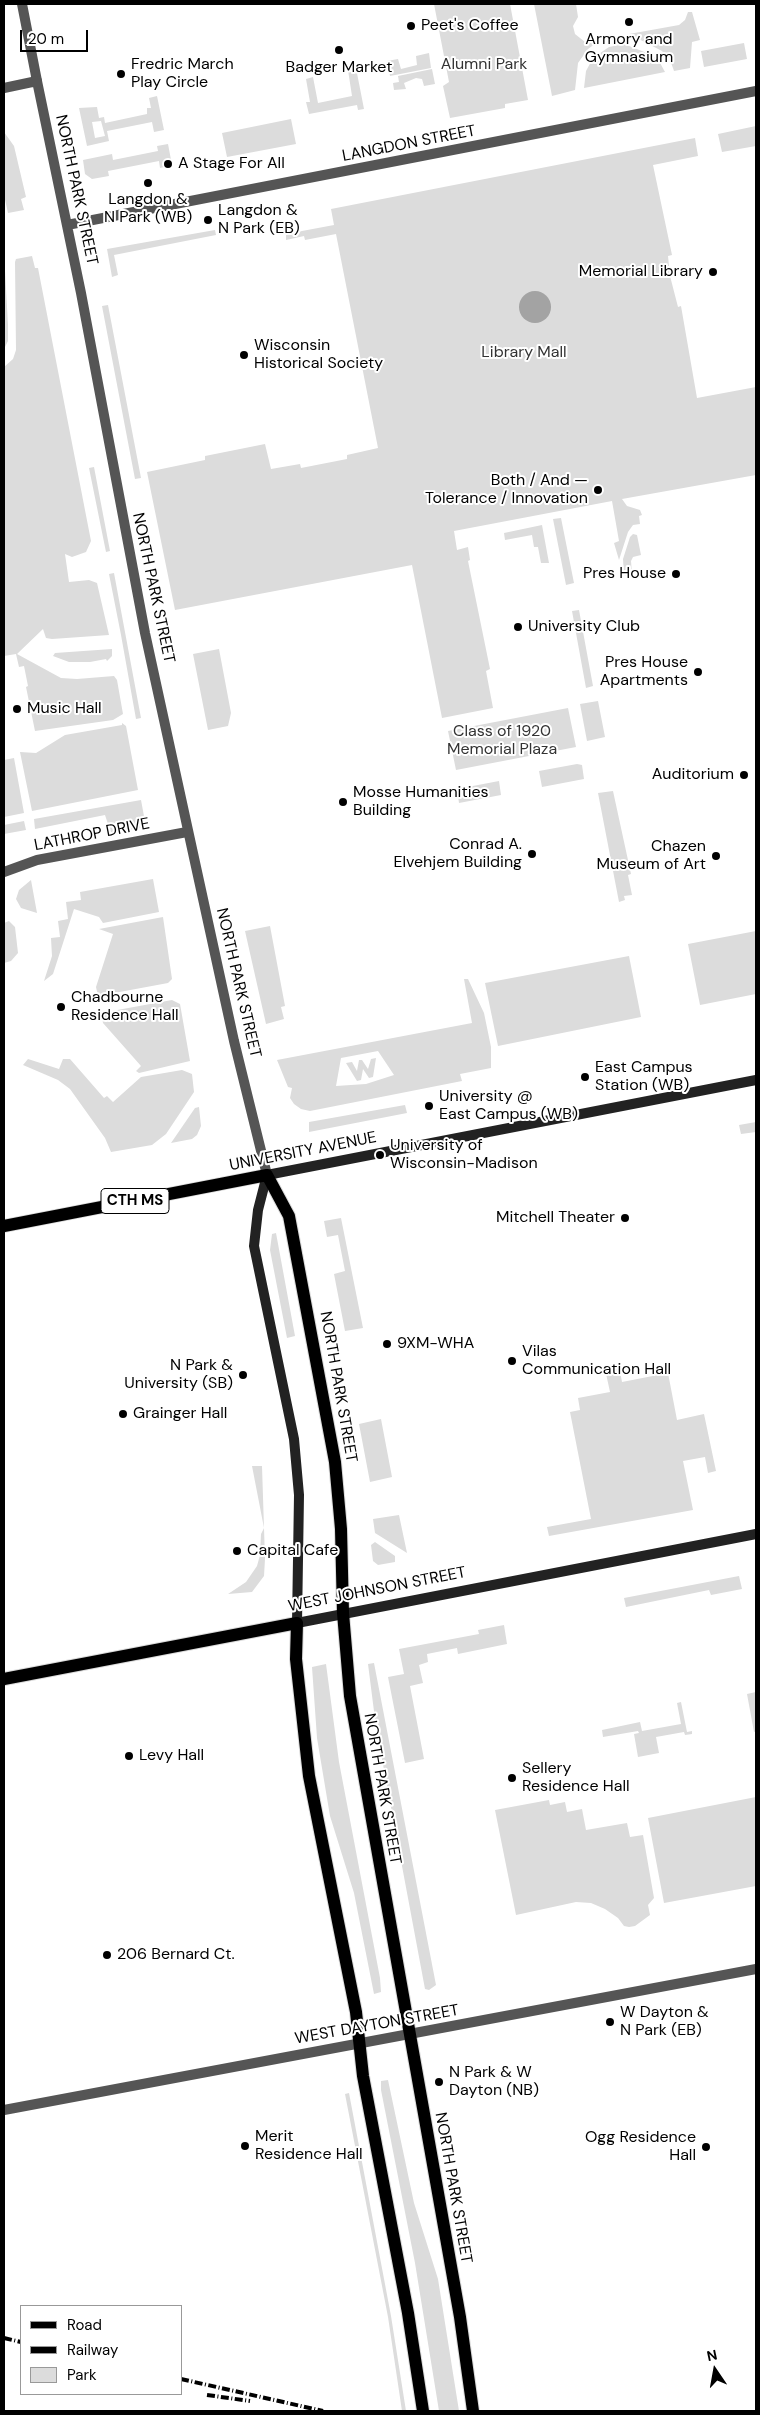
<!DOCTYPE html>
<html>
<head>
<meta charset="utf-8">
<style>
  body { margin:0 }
  #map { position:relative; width:760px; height:2415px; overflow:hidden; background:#fff; font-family:"DM Sans",sans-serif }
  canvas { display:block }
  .frame { position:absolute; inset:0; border:5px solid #000; pointer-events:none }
  .legend { position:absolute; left:20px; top:2305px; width:162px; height:90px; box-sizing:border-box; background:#fff; border:1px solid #999; margin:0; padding:6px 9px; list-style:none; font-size:15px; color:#000 }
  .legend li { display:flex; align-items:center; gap:10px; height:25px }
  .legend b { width:25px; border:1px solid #999 }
  .north { position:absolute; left:690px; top:2345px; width:50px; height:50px; -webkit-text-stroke:4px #fff; paint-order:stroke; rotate:348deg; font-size:14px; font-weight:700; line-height:20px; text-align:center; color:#000 }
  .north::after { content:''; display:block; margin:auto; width:18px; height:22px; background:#000; clip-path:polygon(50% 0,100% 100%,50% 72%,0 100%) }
  .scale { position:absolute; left:20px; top:30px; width:68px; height:22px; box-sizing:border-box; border:2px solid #000; border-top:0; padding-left:6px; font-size:15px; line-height:18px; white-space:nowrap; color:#000; -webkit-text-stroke:4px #fff; paint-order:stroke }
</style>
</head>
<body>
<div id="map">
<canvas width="760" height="2415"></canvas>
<div class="frame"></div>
<ul class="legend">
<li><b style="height:6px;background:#000"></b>Road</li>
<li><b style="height:6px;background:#000"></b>Railway</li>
<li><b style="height:14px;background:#dcdcdc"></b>Park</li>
</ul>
<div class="north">N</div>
<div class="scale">20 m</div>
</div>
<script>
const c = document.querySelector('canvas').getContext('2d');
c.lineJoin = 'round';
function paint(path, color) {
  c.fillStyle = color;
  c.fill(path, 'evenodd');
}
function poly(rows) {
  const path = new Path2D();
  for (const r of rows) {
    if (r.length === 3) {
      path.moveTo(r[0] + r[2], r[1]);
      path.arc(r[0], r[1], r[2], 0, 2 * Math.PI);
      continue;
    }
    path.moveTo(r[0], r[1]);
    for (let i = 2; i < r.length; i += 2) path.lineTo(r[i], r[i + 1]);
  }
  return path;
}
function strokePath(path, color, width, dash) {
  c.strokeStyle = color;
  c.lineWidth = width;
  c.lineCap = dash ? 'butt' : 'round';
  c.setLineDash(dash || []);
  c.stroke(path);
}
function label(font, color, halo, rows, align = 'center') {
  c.font = font + ' "DM Sans",sans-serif';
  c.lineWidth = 4;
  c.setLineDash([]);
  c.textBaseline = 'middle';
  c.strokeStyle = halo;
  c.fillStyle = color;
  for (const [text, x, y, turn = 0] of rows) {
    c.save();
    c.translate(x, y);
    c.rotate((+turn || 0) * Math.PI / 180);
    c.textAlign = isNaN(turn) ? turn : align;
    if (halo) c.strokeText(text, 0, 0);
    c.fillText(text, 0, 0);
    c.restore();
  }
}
paint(poly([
  [434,4,510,4,528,100,505,104,505,108,450,118,443,86,449,82],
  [534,4,576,4,578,17,573,26,575,34,585,42,599,41,588,49,578,63,575,90,552,96],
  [688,12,692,12,700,40,692,42,690,68,674,71,670,60,662,51,629,34,679,25,685,20],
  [744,43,747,59,704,67,701,51],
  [624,44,652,55,659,61,665,72,584,88,586,71,593,58,609,47],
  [429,53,431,68,390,76,387,61,398,59,401,69,417,65,416,56],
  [356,68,364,109,358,110,357,105,309,114,306,102,310,102,306,79,313,77,318,103,352,96,348,70],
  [432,69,435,84,424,86,422,79,416,78,404,83,406,89,394,90,393,83,399,82,398,76],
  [157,96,164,130,154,132,152,122,107,131,109,141,87,146,79,108,97,107,99,118,104,117,105,123,147,114,147,108,151,108,149,98],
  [101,121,105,136,95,138,92,122],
  [291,119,296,144,227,157,222,133],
  [756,126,756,146,722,152,718,134],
  [4,132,14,146,26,197,21,199,24,210,8,213,4,195],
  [695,138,698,156,653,165,672,255,668,256,670,276,678,307,681,306,697,398,756,387,756,475,622,499,627,506,640,510,642,515,639,516,640,524,633,525,628,532,619,560,614,543,619,541,612,501,454,531,457,550,468,547,470,560,468,561,490,669,486,671,493,708,442,718,412,565,175,610,147,472,205,460,205,456,265,444,271,469,300,464,301,468,347,459,347,455,378,448,336,234,305,240,304,236,286,240,286,234,334,225,331,209],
  [168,144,172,165,160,168,159,161,108,171,109,176,92,179,85,174,83,160,112,154,113,160,158,151,157,146],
  [215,230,216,235,114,255,118,275,112,277,107,249],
  [4,253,8,325,8,341,4,349],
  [32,256,35,268,38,268,91,541,86,552,72,557,65,554,69,582,89,580,97,583,109,635,52,639,46,638,43,629,17,654,61,678,77,679,114,676,117,680,123,714,113,720,35,731,26,687,28,686,24,666,19,667,16,654,4,656,4,367,13,359,16,350,15,262,16,259],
  [108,305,141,478,135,479,102,306],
  [94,467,110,551,106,552,89,468],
  [561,518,574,583,566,585,553,519],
  [542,525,549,563,541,563,538,547,534,547,532,535,505,540,504,533],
  [633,534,637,535,641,555,633,557,631,561,632,574,627,576,624,575,623,559,630,537],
  [114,573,141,718,136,719,121,635,109,574],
  [579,610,593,686,586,688,572,611],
  [112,649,112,656,107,661,106,659,90,662,69,662,53,656,55,653],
  [219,649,231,713,228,726,208,730,193,654],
  [598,701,605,737,587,741,580,704],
  [568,708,576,747,456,770,448,731],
  [122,723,126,726,138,790,32,811,20,752,36,753,65,735,122,725],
  [14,758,24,813,4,817,4,760],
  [577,764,582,765,584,779,542,787,539,771],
  [499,781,501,795,459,803,457,789],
  [613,791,631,874,628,875,632,895,624,896,625,900,619,902,598,793],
  [141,800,146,827,111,833,105,815,35,829,34,819],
  [24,821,26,830,4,834,4,825],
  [153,879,159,912,103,923,99,917,74,909,53,974,44,981,52,956,51,938,60,937,58,921,68,919,66,902,81,900,80,892],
  [31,880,37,913,21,908,16,899,19,890],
  [163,917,172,979,168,983,98,996,96,987,113,934,99,929],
  [9,921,15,927,18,953,11,961,4,963,4,923],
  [270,926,285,1006,281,1007,284,1019,266,1024,245,931],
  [756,931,756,994,700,1005,688,944],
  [629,956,641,1017,498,1046,485,983],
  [464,979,468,979,484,1013,491,1047,491,1068,460,1074,462,1081,310,1111,301,1109,294,1104,290,1098,292,1088,288,1087,277,1060,472,1023],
  [378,1051,394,1075,366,1084,336,1086,341,1058],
  [172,1000,180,1004,190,1061,139,1073,136,1071,141,1066,103,1023,101,1013],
  [376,1058,373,1077,369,1078,363,1069,361,1080,357,1081,346,1063,352,1062,357,1071,359,1060,362,1060,368,1069,371,1059],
  [28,1059,59,1069,63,1059,70,1059,104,1098,107,1096,113,1102,141,1077,182,1070,192,1074,194,1092,166,1134,152,1145,111,1152,105,1138,70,1089,58,1080,23,1065],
  [405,1105,407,1113,309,1132,309,1122],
  [199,1107,201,1126,197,1135,192,1139,171,1143,195,1108],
  [756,1122,756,1132,741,1134,739,1125],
  [341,1218,363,1328,345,1331,334,1274,345,1271,338,1235,327,1237,324,1221],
  [276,1233,295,1336,287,1338,270,1250,272,1234],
  [619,1366,622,1382,668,1373,677,1420,704,1414,716,1471,708,1473,705,1457,683,1461,693,1510,549,1536,547,1527,591,1519,570,1412,580,1410,578,1398,610,1392,605,1369],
  [381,1419,392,1477,370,1482,359,1424],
  [252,1466,262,1466,265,1559,264,1576,252,1592,228,1594,246,1582,257,1566,260,1555,261,1534,264,1528],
  [399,1515,407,1553,375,1533,373,1519],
  [375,1542,395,1556,395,1562,378,1565,373,1561,371,1545],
  [739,1576,742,1589,711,1595,709,1590,626,1607,624,1598],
  [504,1625,507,1644,458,1654,457,1648,427,1654,428,1662,419,1665,423,1683,410,1686,424,1759,405,1763,388,1677,404,1674,399,1649,479,1634,478,1630],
  [374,1663,436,1985,429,1990,425,1989,376,1727,368,1664],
  [326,1664,339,1762,380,1978,381,1992,374,1994,354,1893,330,1816,317,1738,312,1667],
  [756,1692,756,1731,754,1732,747,1694],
  [681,1702,687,1732,692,1731,692,1734,685,1735,684,1732,656,1737,659,1753,638,1757,634,1734,639,1733,638,1731,603,1737,602,1730,640,1722,642,1731,681,1724,677,1703],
  [756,1797,756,1886,664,1903,648,1818],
  [549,1800,550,1805,565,1802,567,1812,582,1809,586,1830,627,1823,630,1837,643,1835,654,1898,648,1905,650,1915,635,1926,629,1927,624,1926,618,1918,605,1909,591,1903,576,1902,516,1915,495,1810],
  [388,2080,414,2203,438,2279,459,2411,439,2411,415,2263,381,2090,381,2081],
  [349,2093,391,2316,406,2411,402,2411,388,2317,345,2094]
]), '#dcdcdc');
paint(poly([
  [535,307,16]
]), '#a3a3a3');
const primary = poly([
  [4,1226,267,1175,289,1216,335,1462,341,1529,343,1613,350,1696,460,2317,473,2411],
  [4,1679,297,1623,296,1659,309,1776,356,2012,363,2076,408,2313,423,2411]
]);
strokePath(primary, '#dbdbdb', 14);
strokePath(poly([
  [22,4,37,81],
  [4,872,37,860,187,832]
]), '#555', 10);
strokePath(poly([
  [4,88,37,81,81,293,145,633,234,1041,267,1175],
  [67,225,756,91],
  [4,2110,756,1969]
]), '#555', 10);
strokePath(poly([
  [756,1080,267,1175,258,1210,254,1246,294,1439,299,1495,297,1623,756,1534]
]), '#222', 10);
strokePath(primary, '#000', 12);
strokePath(poly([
  [4,2338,21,2342],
  [181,2379,323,2411],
  [207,2395,250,2401]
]), '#000', 4, [8, 2.5, 1, 2.5]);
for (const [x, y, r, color] of [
  [629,22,5,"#000"],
  [411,26,5,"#000"],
  [339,50,5,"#000"],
  [121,74,5,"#000"],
  [168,164,5,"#000"],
  [148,183,5,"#000"],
  [208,220,5,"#000"],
  [713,272,5,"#000"],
  [244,355,5,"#000"],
  [598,490,5,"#000"],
  [676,574,5,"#000"],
  [518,627,5,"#000"],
  [698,672,5,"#000"],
  [17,709,5,"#000"],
  [744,775,5,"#000"],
  [343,802,5,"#000"],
  [532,854,5,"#000"],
  [716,856,5,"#000"],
  [61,1007,5,"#000"],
  [585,1077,5,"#000"],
  [429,1106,5,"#000"],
  [380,1155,5,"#000"],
  [625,1218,5,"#000"],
  [387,1344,5,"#000"],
  [512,1361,5,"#000"],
  [243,1375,5,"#000"],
  [123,1414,5,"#000"],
  [237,1551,5,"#000"],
  [129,1756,5,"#000"],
  [512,1778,5,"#000"],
  [107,1955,5,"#000"],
  [610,2022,5,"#000"],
  [439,2082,5,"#000"],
  [245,2146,5,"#000"],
  [706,2147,5,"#000"]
]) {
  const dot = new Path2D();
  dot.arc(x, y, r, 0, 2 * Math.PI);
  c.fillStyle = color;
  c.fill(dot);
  strokePath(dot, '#fff', 2);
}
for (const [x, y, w] of [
  [135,1201,68]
]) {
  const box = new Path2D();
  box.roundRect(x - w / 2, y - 12.5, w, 25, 4);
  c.fillStyle = '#fff';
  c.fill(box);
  strokePath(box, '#000', 1);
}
label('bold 15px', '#000', null, [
  ["CTH MS",135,1201]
]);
label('16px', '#000', '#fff', [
  ["Peet's Coffee",421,26],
  ["Armory and",629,40,"center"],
  ["Gymnasium",629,58,"center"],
  ["Fredric March",131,65],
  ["Play Circle",131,83],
  ["Badger Market",339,68,"center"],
  ["A Stage For All",178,164],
  ["Langdon &",148,200,"center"],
  ["N Park (WB)",148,218,"center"],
  ["Langdon &",218,211],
  ["N Park (EB)",218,229],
  ["Memorial Library",703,272,"right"],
  ["Wisconsin",254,346],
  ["Historical Society",254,364],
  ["Both / And —",588,481,"right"],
  ["Tolerance / Innovation",588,499,"right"],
  ["Pres House",666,574,"right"],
  ["University Club",528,627],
  ["Pres House",688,663,"right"],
  ["Apartments",688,681,"right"],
  ["Music Hall",27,709],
  ["Auditorium",734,775,"right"],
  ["Mosse Humanities",353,793],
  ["Building",353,811],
  ["Conrad A.",522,845,"right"],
  ["Elvehjem Building",522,863,"right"],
  ["Chazen",706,847,"right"],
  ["Museum of Art",706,865,"right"],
  ["Chadbourne",71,998],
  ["Residence Hall",71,1016],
  ["East Campus",595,1068],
  ["Station (WB)",595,1086],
  ["University @",439,1097],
  ["East Campus (WB)",439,1115],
  ["University of",390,1146],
  ["Wisconsin-Madison",390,1164],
  ["Mitchell Theater",615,1218,"right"],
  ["9XM-WHA",397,1344],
  ["Vilas",522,1352],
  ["Communication Hall",522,1370],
  ["N Park &",233,1366,"right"],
  ["University (SB)",233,1384,"right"],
  ["Grainger Hall",133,1414],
  ["Capital Cafe",247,1551],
  ["Levy Hall",139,1756],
  ["Sellery",522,1769],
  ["Residence Hall",522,1787],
  ["206 Bernard Ct.",117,1955],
  ["W Dayton &",620,2013],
  ["N Park (EB)",620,2031],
  ["N Park & W",449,2073],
  ["Dayton (NB)",449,2091],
  ["Merit",255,2137],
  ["Residence Hall",255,2155],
  ["Ogg Residence",696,2138,"right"],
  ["Hall",696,2156,"right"]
], 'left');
label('16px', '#333', '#fff', [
  ["Alumni Park",484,65],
  ["Library Mall",524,353],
  ["Class of 1920",502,732],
  ["Memorial Plaza",502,750]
]);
label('16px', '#000', '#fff', [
  ["LANGDON STREET",409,144,-11],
  ["NORTH PARK STREET",76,190,78],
  ["NORTH PARK STREET",153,588,78],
  ["LATHROP DRIVE",92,835,-11],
  ["NORTH PARK STREET",238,983,77],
  ["UNIVERSITY AVENUE",303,1152,-11],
  ["NORTH PARK STREET",338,1387,80],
  ["WEST JOHNSON STREET",377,1590,-11],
  ["NORTH PARK STREET",382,1789,80],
  ["WEST DAYTON STREET",377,2025,-10],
  ["NORTH PARK STREET",453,2188,80]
]);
</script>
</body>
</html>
